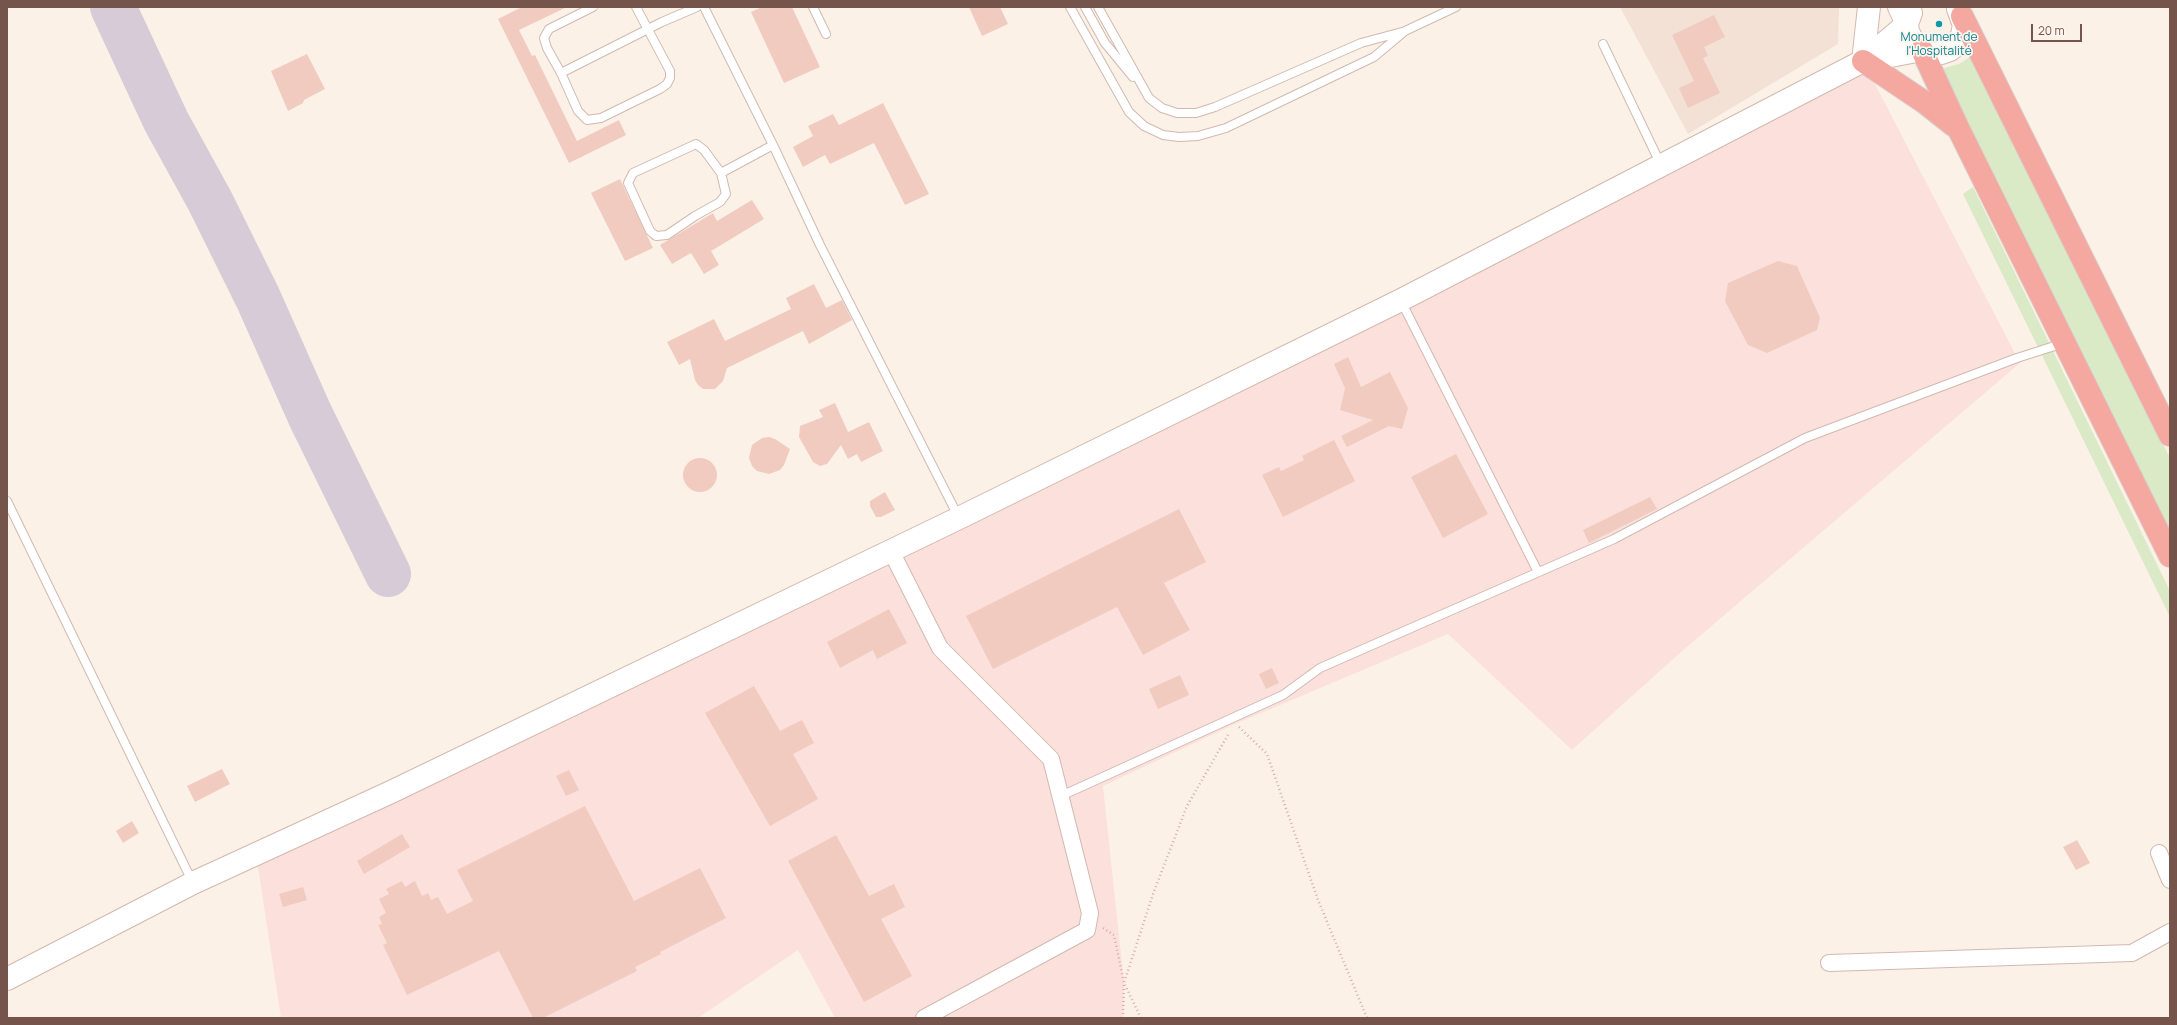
<!DOCTYPE html>
<html>
<head>
<meta charset="utf-8">
<style>
  body { margin:0 }
  #map { position:relative; width:2177px; height:1025px; overflow:hidden; background:#fcf1e7; font-family:Manrope,sans-serif }
  canvas { display:block }
  .frame { position:absolute; inset:0; border:8px solid #75544c; pointer-events:none }
  .scale { position:absolute; left:2031px; top:24px; width:51px; height:18px; box-sizing:border-box; border:2px solid #75544c; border-top:0; padding-left:5px; font-size:12px; line-height:14px; white-space:nowrap; color:#75544c; -webkit-text-stroke:3px #fef5ee; paint-order:stroke }
</style>
</head>
<body>
<div id="map">
<canvas width="2177" height="1025"></canvas>
<div class="frame"></div>
<div class="scale">20 m</div>
</div>
<script>
const c = document.querySelector('canvas').getContext('2d');
c.lineJoin = 'round';
function paint(path, color) {
  c.fillStyle = color;
  c.fill(path, 'evenodd');
}
function poly(rows) {
  const path = new Path2D();
  for (const r of rows) {
    if (r.length === 3) {
      path.moveTo(r[0] + r[2], r[1]);
      path.arc(r[0], r[1], r[2], 0, 2 * Math.PI);
      continue;
    }
    path.moveTo(r[0], r[1]);
    for (let i = 2; i < r.length; i += 2) path.lineTo(r[i], r[i + 1]);
  }
  return path;
}
function strokePath(path, color, width, dash) {
  c.strokeStyle = color;
  c.lineWidth = width;
  c.lineCap = dash ? 'butt' : 'round';
  c.setLineDash(dash || []);
  c.stroke(path);
}
function label(font, color, halo, rows, align = 'center') {
  c.font = font + ' Manrope,sans-serif';
  c.lineWidth = 3.5;
  c.setLineDash([]);
  c.textBaseline = 'middle';
  c.strokeStyle = halo;
  c.fillStyle = color;
  for (const [text, x, y, turn = 0] of rows) {
    c.save();
    c.translate(x, y);
    c.rotate((+turn || 0) * Math.PI / 180);
    c.textAlign = isNaN(turn) ? turn : align;
    if (halo) c.strokeText(text, 0, 0);
    c.fillText(text, 0, 0);
    c.restore();
  }
}
paint(poly([
  [1620,7,1839,7,1838,44,1688,134]
]), '#f3e1d6');
paint(poly([
  [1863,61,2020,363,1681,652,1572,750,1448,634,1235,724,1103,786,1124,983,1123,1018,835,1018,798,950,698,1018,281,1018,256,854]
]), '#fce0dc');
paint(poly([
  [1970,57,2170,458,2170,532,1940,69,1959,64],
  [1973,187,2170,591,2170,617,1963,194]
]), '#dae9c6');
strokePath(poly([
  [113,7,166,121,210,201,258,298,310,415,388,574]
]), '#d6cbd6', 46);
paint(poly([
  [522,7,567,7,519,30,532,56,535,55,577,141,619,120,626,135,569,163,498,19],
  [762,7,792,7,820,67,784,83,751,12],
  [969,7,1000,7,1008,24,982,36],
  [1714,15,1725,37,1704,47,1708,56,1703,58,1720,93,1688,108,1679,88,1694,81,1672,35],
  [307,54,325,89,304,100,303,103,288,111,271,71],
  [883,103,929,194,905,205,874,143,830,164,825,155,803,167,793,147,813,136,808,126,833,114,839,125],
  [620,179,653,248,625,261,591,193],
  [752,200,764,219,711,251,719,265,704,274,691,253,672,264,660,245,713,213,717,221],
  [1778,261,1797,266,1820,318,1817,330,1767,353,1748,345,1725,301,1728,283],
  [814,284,826,308,842,300,852,320,809,344,803,331,727,368,723,381,715,389,703,389,698,385,695,380,690,359,679,365,667,342,714,319,725,341,791,309,786,298],
  [1348,357,1361,387,1390,372,1408,408,1402,429,1389,426,1347,447,1341,436,1373,420,1340,410,1345,388,1334,364],
  [835,403,848,432,869,422,883,451,861,462,857,454,848,459,841,445,827,464,820,466,813,462,799,437,800,426,823,417,819,410],
  [769,437,775,439,790,449,784,465,780,470,769,474,757,471,752,466,749,458,752,445,762,438],
  [1334,440,1355,481,1283,517,1262,475,1279,467,1281,471,1304,460,1302,456],
  [1456,454,1488,514,1443,538,1411,477],
  [700,475,17],
  [885,492,895,510,881,517,876,517,870,506,870,501],
  [1650,497,1657,509,1589,543,1583,530],
  [1179,509,1206,562,1164,583,1190,630,1143,655,1117,607,993,669,966,616],
  [889,609,907,643,877,659,873,650,840,668,827,642],
  [1272,668,1279,683,1266,689,1259,674],
  [1180,675,1189,695,1158,709,1149,689],
  [754,686,780,731,802,720,814,743,793,754,818,799,770,826,705,713],
  [222,769,230,784,195,802,187,786],
  [569,770,579,790,566,796,556,776],
  [585,806,634,901,700,868,726,918,660,952,661,954,635,967,637,971,543,1018,533,1018,499,951,407,995,383,945,387,943,378,925,382,924,379,917,386,913,379,899,389,894,386,889,402,881,405,887,415,881,422,896,428,893,431,900,438,897,447,914,473,901,457,870],
  [132,821,139,833,123,843,116,831],
  [402,834,410,847,364,874,357,861],
  [836,835,869,896,894,884,905,907,881,919,912,976,864,1002,788,861],
  [2077,840,2090,863,2076,870,2063,847],
  [303,887,307,900,283,907,279,894]
]), '#f1cbc0');
const lane = poly([
  [593,7,549,29,544,38,547,48,561,73,578,111,587,120,601,118,660,89,667,84,670,78,670,71,636,7],
  [704,7,773,145,820,245,959,518],
  [813,7,826,34],
  [1070,7,1129,112,1144,126,1163,135,1179,137,1198,136,1226,128,1374,57,1405,31,1456,7],
  [1085,7,1105,43,1133,77],
  [1098,7,1149,98,1162,108,1177,113,1196,113,1215,107,1361,43,1402,32],
  [1603,44,1661,165],
  [561,73,662,22,697,7],
  [721,173,704,150,696,144,633,173,628,183,650,231,656,236,667,235,695,216,720,202,726,194,721,173,773,145],
  [1401,301,1538,572],
  [7,501,193,883],
  [1061,796,1283,695,1320,668,1614,539,1805,438,2017,358,2064,343]
]);
const street = poly([
  [891,551,940,648,1051,759,1090,913,1087,930,924,1018],
  [2159,853,2170,880],
  [1829,963,2132,953,2170,932]
]);
const secondary = poly([
  [1911,13,1907,24,1908,32,1916,46,1931,54,1941,53,1950,50,1958,43,1962,35,1964,25,1958,9],
  [1863,61,1869,7],
  [1864,61,1922,50],
  [7,979,193,883,391,792,959,518,1401,300,1863,61,1907,24,1899,7]
]);
const highway = poly([
  [1962,16,2170,435],
  [1922,50,1959,130,2170,556],
  [1863,61,1924,102,1953,125]
]);
strokePath(lane, '#d0b9b0', 10);
strokePath(street, '#d0b9b0', 18);
strokePath(secondary, '#d2b8ae', 24);
strokePath(highway, '#d8cfcd', 24);
strokePath(poly([
  [1239,727,1267,754,1318,900,1367,1018],
  [1103,928,1114,935,1124,983,1123,1018],
  [1141,1018,1124,983,1153,894,1187,806,1229,733]
]), '#d6aea3', 2.5, [1, 3]);
strokePath(lane, '#fff', 8);
strokePath(street, '#fff', 16);
strokePath(secondary, '#fff', 22);
strokePath(highway, '#f4a8a0', 22);
for (const [x, y, r, color] of [
  [1939,24,4,"#0f9aa8"]
]) {
  const dot = new Path2D();
  dot.arc(x, y, r, 0, 2 * Math.PI);
  c.fillStyle = color;
  c.fill(dot);
  strokePath(dot, '#fef5ee', 1.5);
}
label('12px', '#0d838f', '#fef5ee', [
  ["Monument de",1939,38],
  ["l'Hospitalité",1939,52]
]);
</script>
</body>
</html>
